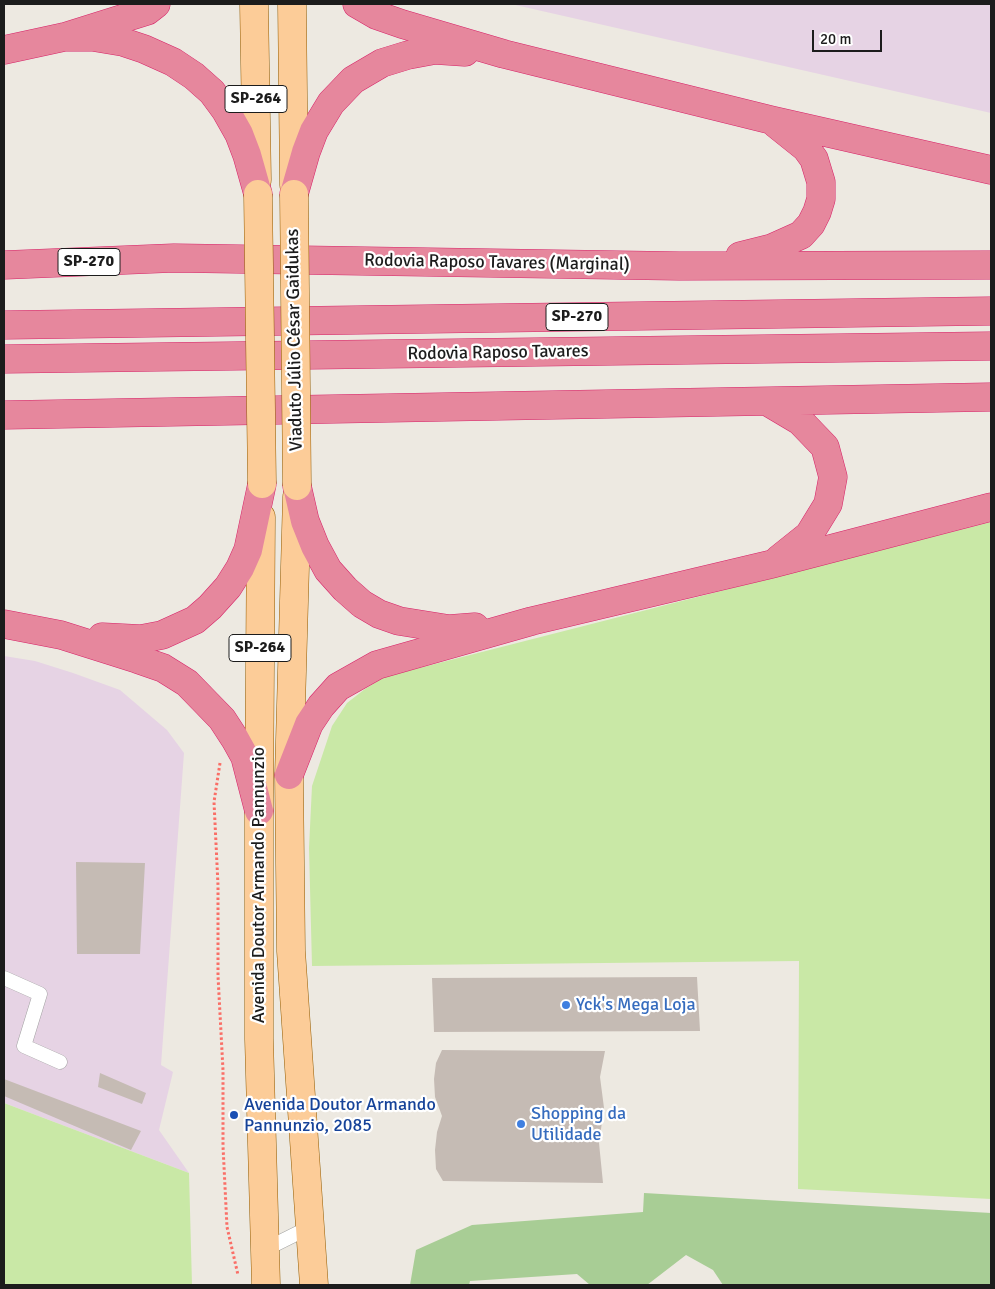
<!DOCTYPE html>
<html>
<head>
<meta charset="utf-8">
<style>
  body { margin:0 }
  #map { position:relative; width:995px; height:1289px; overflow:hidden; background:#ede9e1; font-family:Signika,sans-serif }
  canvas { display:block }
  .frame { position:absolute; inset:0; border:5px solid #1c1c1c; pointer-events:none }
  .scale { position:absolute; left:812px; top:30px; width:70px; height:22px; box-sizing:border-box; border:2px solid #1c1c1c; border-top:0; padding-left:6px; font-size:15px; line-height:18px; white-space:nowrap; color:#1c1c1c; -webkit-text-stroke:4px #fff; paint-order:stroke }
</style>
</head>
<body>
<div id="map">
<canvas width="995" height="1289"></canvas>
<div class="frame"></div>
<div class="scale">20 m</div>
</div>
<script>
const c = document.querySelector('canvas').getContext('2d');
c.lineJoin = 'round';
function paint(path, color) {
  c.fillStyle = color;
  c.fill(path, 'evenodd');
}
function poly(rows) {
  const path = new Path2D();
  for (const r of rows) {
    path.moveTo(r[0], r[1]);
    for (let i = 2; i < r.length; i += 2) path.lineTo(r[i], r[i + 1]);
  }
  return path;
}
function strokePath(path, color, width, dash) {
  c.strokeStyle = color;
  c.lineWidth = width;
  c.lineCap = dash ? 'butt' : 'round';
  c.setLineDash(dash || []);
  c.stroke(path);
}
function label(font, color, halo, rows, align = 'center') {
  c.font = font + ' Signika,sans-serif';
  c.lineWidth = 4.5;
  c.setLineDash([]);
  c.textBaseline = 'middle';
  c.strokeStyle = halo;
  c.fillStyle = color;
  for (const [text, x, y, turn = 0] of rows) {
    c.save();
    c.translate(x, y);
    c.rotate((+turn || 0) * Math.PI / 180);
    c.textAlign = isNaN(turn) ? turn : align;
    if (halo) c.strokeText(text, 0, 0);
    c.fillText(text, 0, 0);
    c.restore();
  }
}
paint(poly([
  [511,4,991,4,991,113],
  [4,656,35,661,73,673,120,690,167,730,184,753,161,1065,173,1072,159,1130,189,1173,4,1103]
]), '#e6d3e4');
paint(poly([
  [991,522,991,1199,798,1189,799,961,312,966,309,848,312,786,332,726,347,703,365,689,384,677],
  [4,1103,189,1173,192,1285,4,1285]
]), '#c9e8a6');
paint(poly([
  [644,1193,991,1213,991,1285,723,1285,713,1270,686,1255,647,1285,590,1285,577,1274,470,1281,469,1285,410,1285,416,1250,472,1225,643,1212]
]), '#a8cd95');
paint(poly([
  [76,862,145,863,140,954,77,954],
  [697,977,700,1031,434,1032,432,978],
  [442,1050,605,1051,600,1077,604,1108,599,1143,603,1183,443,1181,436,1169,435,1150,437,1132,442,1116,435,1097,434,1079,436,1063],
  [100,1073,146,1093,142,1104,98,1087],
  [4,1079,141,1131,131,1150,4,1096]
]), '#c5bbb4');
const lane = poly([
  [4,978,40,994,24,1046,60,1062],
  [266,1249,310,1227]
]);
const primary = poly([
  [254,4,257,180],
  [292,4,294,185],
  [297,497,289,775,291,951,314,1285],
  [261,517,259,811,259,1039,266,1285]
]);
const highway = poly([
  [357,4,376,15,402,24,504,54,771,120,991,170],
  [64,37,93,37,123,42,144,49,173,62,194,76,212,92,226,111,239,134,247,155,258,194],
  [4,50,64,37,147,11,156,4],
  [294,194,306,152,314,131,331,103,353,80,382,63,408,55,435,50,465,52],
  [740,256,772,248,801,235,811,224,817,212,821,199,821,182,814,159,806,148,776,124],
  [4,265,174,258,679,266,991,265],
  [4,325,991,311],
  [4,359,991,346],
  [768,402,800,421,825,447,833,477,828,504,809,535,779,559],
  [4,415,991,397],
  [297,486,305,521,315,546,328,570,345,589,362,604,379,614,399,621,449,629,475,627],
  [4,624,61,635,137,659,163,668,187,683,222,719,235,739,245,757,259,811],
  [102,637,141,639,162,635,195,620,210,607,228,587,240,568,248,550,262,484],
  [289,775,309,724,321,706,338,687,377,665,532,621,772,564,991,507]
]);
strokePath(lane, '#a3a3a3', 15);
strokePath(primary, '#935c00', 29);
strokePath(highway, '#d62368', 29);
strokePath(poly([
  [220,763,214,802,218,885,218,976,223,1070,223,1146,227,1227,238,1275]
]), '#fa6e66', 3, [2.5, 2.5]);
strokePath(lane, '#fff', 14);
strokePath(primary, '#fccc98', 28);
strokePath(highway, '#e6879d', 28);
const primaryBridge = poly([
  [258,194,262,484],
  [294,194,297,486]
]);
strokePath(primaryBridge, '#935c00', 29, []);
strokePath(primaryBridge, '#fccc98', 28);
for (const [x, y, r, color] of [
  [566,1005,5,"#3f7fe0"],
  [234,1115,5,"#1a4fb4"],
  [521,1124,5,"#3f7fe0"]
]) {
  const dot = new Path2D();
  dot.arc(x, y, r, 0, 2 * Math.PI);
  c.fillStyle = color;
  c.fill(dot);
  strokePath(dot, '#fff', 2);
}
for (const [x, y, w] of [
  [256,99,62],
  [89,262,62],
  [577,317,62],
  [260,648,62]
]) {
  const box = new Path2D();
  box.roundRect(x - w / 2, y - 13.5, w, 27, 4);
  c.fillStyle = '#fff';
  c.fill(box);
  strokePath(box, '#1c1c1c', 1);
}
label('bold 16px', '#1c1c1c', null, [
  ["SP-264",256,99],
  ["SP-270",89,262],
  ["SP-270",577,317],
  ["SP-264",260,648]
]);
label('18px', '#1c1c1c', '#fff', [
  ["Rodovia Raposo Tavares (Marginal)",497,263,1],
  ["Viaduto Júlio César Gaidukas",295,340,-91],
  ["Rodovia Raposo Tavares",498,353,-1],
  ["Avenida Doutor Armando Pannunzio",259,885,-90]
]);
label('18px', '#366cbe', '#fff', [
  ["Yck's Mega Loja",576,1005],
  ["Shopping da",531,1114],
  ["Utilidade",531,1135]
], 'left');
label('18px', '#164399', '#fff', [
  ["Avenida Doutor Armando",244,1105],
  ["Pannunzio, 2085",244,1126]
], 'left');
</script>
</body>
</html>
